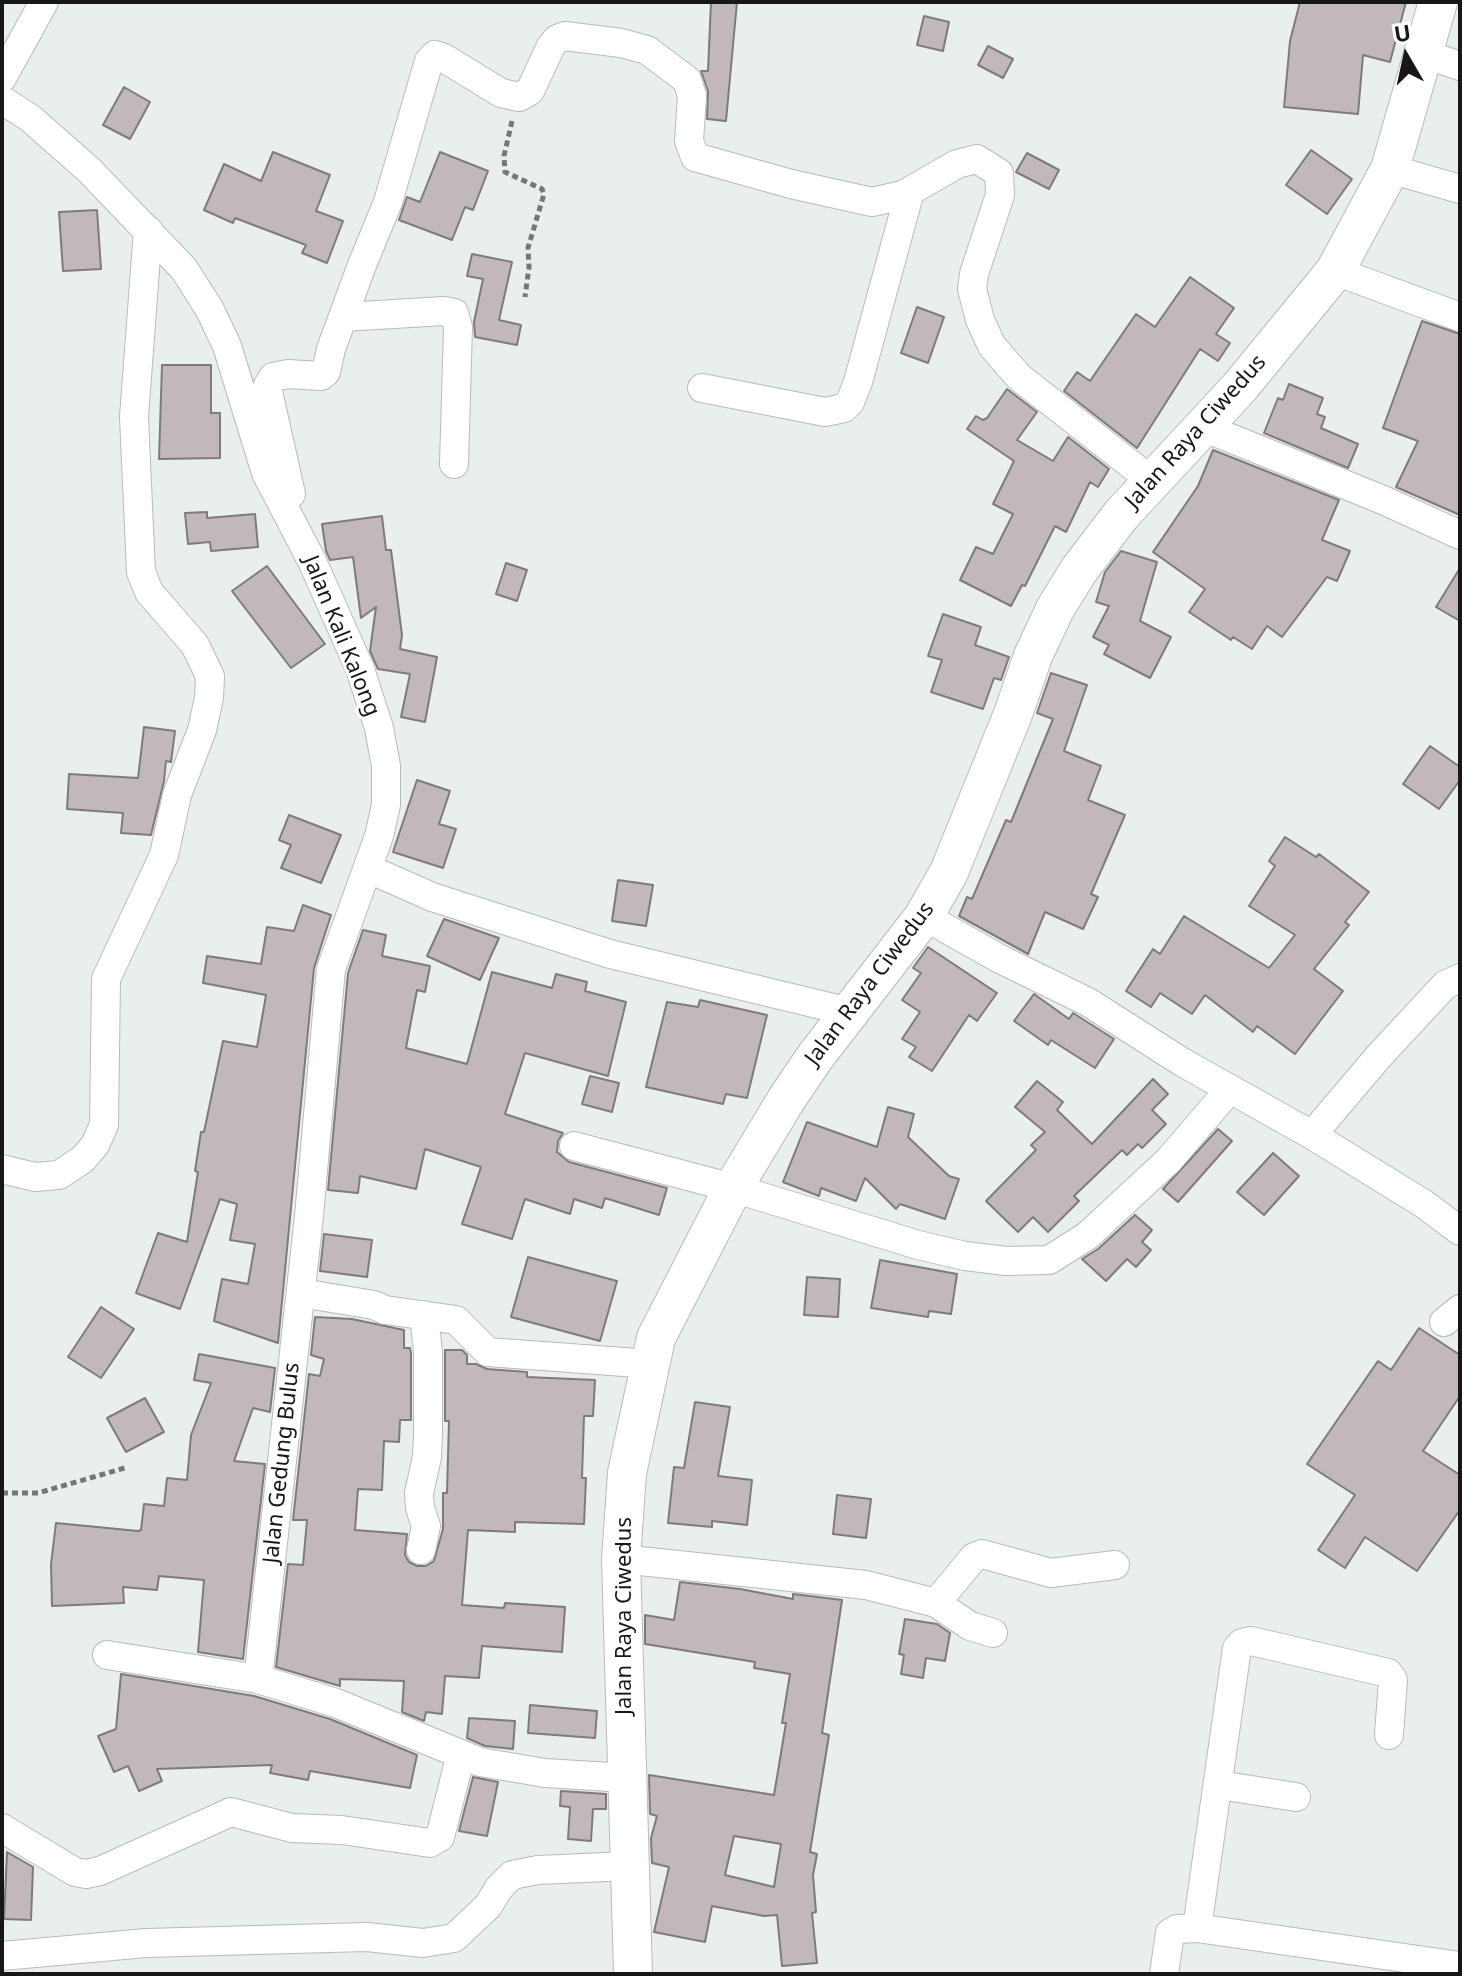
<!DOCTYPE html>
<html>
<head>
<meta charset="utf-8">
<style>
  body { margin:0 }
  #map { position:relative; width:1462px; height:1976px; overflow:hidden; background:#e9efea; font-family:"Noto Sans",sans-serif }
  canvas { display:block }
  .frame { position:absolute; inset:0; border:4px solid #161716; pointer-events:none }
  .north { position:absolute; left:1366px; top:16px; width:80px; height:80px; -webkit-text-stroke:6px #fff; paint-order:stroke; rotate:351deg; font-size:22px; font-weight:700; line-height:32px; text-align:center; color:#161716 }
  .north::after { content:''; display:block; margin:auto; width:28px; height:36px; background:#161716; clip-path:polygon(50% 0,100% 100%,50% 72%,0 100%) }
</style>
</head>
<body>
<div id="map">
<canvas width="1462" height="1976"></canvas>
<div class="frame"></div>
<div class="north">U</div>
</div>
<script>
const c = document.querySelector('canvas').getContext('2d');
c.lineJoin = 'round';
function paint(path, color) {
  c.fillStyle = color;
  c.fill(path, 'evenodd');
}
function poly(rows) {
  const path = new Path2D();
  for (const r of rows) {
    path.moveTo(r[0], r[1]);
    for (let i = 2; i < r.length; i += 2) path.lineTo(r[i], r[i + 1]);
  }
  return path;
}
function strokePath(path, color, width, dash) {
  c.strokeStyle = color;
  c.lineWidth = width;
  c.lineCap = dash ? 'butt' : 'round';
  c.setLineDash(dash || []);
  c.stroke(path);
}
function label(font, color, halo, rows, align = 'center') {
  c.font = font + ' "Noto Sans",sans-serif';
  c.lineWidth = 6;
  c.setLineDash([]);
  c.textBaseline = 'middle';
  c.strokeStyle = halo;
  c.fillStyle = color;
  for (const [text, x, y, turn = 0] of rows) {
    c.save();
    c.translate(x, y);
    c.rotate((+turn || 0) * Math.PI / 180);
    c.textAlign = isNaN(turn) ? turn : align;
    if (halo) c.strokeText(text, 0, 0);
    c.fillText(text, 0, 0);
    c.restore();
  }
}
const building = poly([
  [711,2,737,2,726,121,707,119,708,91,701,71,708,71,711,2],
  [1300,2,1406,2,1390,62,1363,55,1358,114,1284,107,1290,41,1300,2],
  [924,16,949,22,943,51,917,45,924,16],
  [988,46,1013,59,1003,78,978,65,988,46],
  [124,87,150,102,130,139,103,125,124,87],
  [1311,150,1352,179,1327,214,1286,185,1311,150],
  [273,152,330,175,316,211,343,221,327,263,302,253,306,245,235,218,233,223,204,210,224,164,261,181,273,152],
  [440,152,488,171,473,210,465,207,452,240,399,220,407,197,420,202,440,152],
  [1027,153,1059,170,1049,189,1016,172,1027,153],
  [97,210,101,269,63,271,59,212,97,210],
  [472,254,512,262,499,320,521,325,517,345,475,337,474,322,483,279,467,276,472,254],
  [1190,277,1234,308,1216,334,1230,343,1218,361,1200,349,1137,448,1064,391,1077,372,1090,381,1136,314,1155,327,1190,277],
  [917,307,944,317,928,363,901,353,917,307],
  [1422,321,1460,334,1460,515,1396,487,1418,441,1383,428,1422,321],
  [162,365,211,365,211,413,220,413,220,458,159,459,162,365],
  [1289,384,1323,398,1317,414,1325,417,1321,428,1358,444,1348,468,1264,433,1278,398,1283,400,1289,384],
  [1007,389,1037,412,1017,440,1053,461,1068,437,1109,469,1098,487,1090,482,1066,532,1055,526,1025,586,1022,585,1011,606,960,580,976,547,993,554,1013,514,993,504,1014,461,967,429,976,416,983,420,987,418,1007,389],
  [1213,450,1339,500,1322,540,1350,551,1337,581,1327,577,1282,637,1267,626,1252,649,1233,637,1231,640,1189,612,1205,589,1153,552,1198,486,1213,450],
  [207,512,207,518,255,514,258,547,211,551,210,542,188,544,185,513,207,512],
  [382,516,386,550,391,550,402,635,400,649,437,657,425,722,401,717,410,674,378,669,370,651,376,607,361,618,353,557,330,560,326,551,322,524,382,516],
  [1121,551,1157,562,1140,621,1171,637,1150,678,1104,654,1109,645,1093,637,1109,606,1096,602,1105,572,1121,551],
  [506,563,527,570,517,601,496,594,506,563],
  [267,566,325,644,291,668,232,591,267,566],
  [1460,568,1460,621,1436,607,1460,568],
  [943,614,981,627,975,645,1009,657,1001,680,994,678,983,709,931,692,942,660,928,656,943,614],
  [1051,673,1087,685,1064,751,1101,766,1088,800,1125,815,1091,894,1098,897,1083,929,1045,912,1028,954,959,916,967,897,972,899,1006,820,1011,822,1053,719,1037,713,1051,673],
  [144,727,175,731,171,762,166,761,164,781,151,835,121,833,123,813,67,809,69,774,138,778,144,727],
  [1430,746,1460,767,1460,780,1439,809,1403,784,1430,746],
  [417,780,450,791,439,824,456,829,443,868,393,852,417,780],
  [289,815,341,835,321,883,281,868,291,845,279,840,289,815],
  [1285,837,1316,857,1319,854,1369,892,1345,922,1349,925,1314,969,1343,991,1295,1054,1257,1026,1253,1032,1205,995,1192,1014,1160,993,1151,1007,1126,991,1153,949,1160,954,1184,916,1269,968,1295,935,1249,906,1275,866,1269,861,1285,837],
  [618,880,653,885,646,926,612,921,618,880],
  [303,905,331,915,314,968,278,1343,214,1321,222,1279,248,1284,255,1244,230,1240,237,1204,220,1199,180,1309,136,1293,158,1233,187,1242,198,1172,195,1171,201,1132,204,1132,223,1041,257,1047,266,995,203,983,207,956,261,964,267,927,294,931,303,905],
  [444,919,499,938,480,980,427,956,444,919],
  [363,930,386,935,382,956,430,966,425,992,417,990,406,1048,467,1064,492,972,552,988,556,974,587,982,585,991,626,1002,608,1076,525,1053,505,1114,563,1133,558,1141,557,1152,569,1162,667,1188,659,1215,605,1198,602,1208,574,1199,570,1214,525,1199,512,1239,462,1224,481,1167,425,1149,416,1189,360,1176,358,1193,328,1190,348,973,363,930],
  [928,947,997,993,977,1021,969,1015,932,1071,909,1057,916,1047,902,1039,920,1012,902,1000,921,973,913,968,928,947],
  [1034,994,1069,1019,1073,1013,1114,1039,1095,1068,1051,1040,1048,1045,1014,1021,1034,994],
  [700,1000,767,1015,747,1098,726,1094,723,1104,646,1087,667,1002,698,1007,700,1000],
  [590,1076,619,1083,612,1112,582,1104,590,1076],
  [1153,1079,1168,1094,1152,1110,1166,1124,1142,1148,1138,1144,1127,1155,1122,1150,1074,1196,1079,1201,1048,1232,1033,1217,1018,1232,986,1201,1036,1150,1031,1145,1045,1132,1015,1107,1037,1081,1063,1102,1057,1110,1092,1144,1153,1079],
  [888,1107,914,1114,908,1137,949,1176,959,1179,945,1219,900,1204,896,1209,865,1178,856,1201,821,1188,819,1196,783,1182,807,1122,877,1147,888,1107],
  [1218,1129,1232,1141,1178,1202,1163,1189,1218,1129],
  [1273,1153,1299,1176,1264,1215,1237,1192,1273,1153],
  [1135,1215,1152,1230,1142,1242,1151,1250,1136,1267,1127,1259,1106,1281,1082,1259,1098,1249,1135,1215],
  [324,1234,372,1240,367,1277,320,1271,324,1234],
  [528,1257,617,1281,600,1341,511,1317,528,1257],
  [880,1260,957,1274,951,1314,929,1311,928,1317,871,1308,880,1260],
  [807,1277,840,1279,838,1317,804,1315,807,1277],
  [101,1307,134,1329,101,1378,68,1357,101,1307],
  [315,1317,352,1319,404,1330,404,1348,410,1348,411,1353,411,1420,400,1420,399,1442,384,1441,382,1490,358,1489,355,1530,407,1534,405,1555,409,1562,417,1566,426,1566,434,1561,443,1529,443,1493,447,1493,449,1421,445,1421,445,1350,462,1350,467,1355,467,1364,476,1364,487,1369,527,1372,527,1377,595,1380,593,1416,584,1416,582,1478,586,1478,584,1524,515,1522,515,1532,468,1530,462,1605,504,1608,505,1603,565,1607,562,1652,482,1646,479,1678,445,1676,442,1714,426,1712,424,1721,402,1712,404,1681,340,1679,340,1686,276,1667,288,1564,303,1565,307,1520,293,1520,309,1374,320,1376,324,1359,311,1355,315,1317],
  [1419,1328,1460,1355,1460,1396,1423,1451,1460,1475,1460,1510,1417,1571,1365,1537,1345,1568,1318,1550,1355,1495,1307,1464,1378,1361,1391,1370,1419,1328],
  [199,1354,275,1368,270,1412,253,1408,234,1461,265,1464,243,1659,198,1652,204,1580,159,1576,157,1590,123,1587,124,1603,52,1606,51,1564,56,1523,138,1531,141,1530,144,1504,164,1506,167,1478,187,1480,191,1435,211,1383,194,1380,199,1354],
  [145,1398,164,1432,126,1452,107,1418,145,1398],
  [695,1402,730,1407,718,1476,752,1480,747,1525,712,1521,712,1527,668,1523,674,1467,684,1468,695,1402],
  [837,1495,871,1499,866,1538,833,1534,837,1495],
  [680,1582,740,1589,793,1599,793,1594,842,1600,822,1733,829,1735,810,1852,817,1854,813,1875,816,1912,812,1913,817,1963,782,1966,777,1915,764,1916,712,1906,705,1942,654,1932,669,1867,652,1863,651,1838,657,1816,650,1814,649,1775,774,1795,786,1723,782,1723,790,1674,754,1668,755,1662,645,1644,645,1615,674,1620,680,1582],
  [734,1836,781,1844,774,1887,725,1875,734,1836],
  [905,1619,937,1624,950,1633,945,1661,926,1658,923,1678,901,1674,904,1655,899,1654,905,1619],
  [121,1674,254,1696,330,1719,417,1755,410,1788,310,1771,308,1780,270,1773,272,1765,157,1769,162,1781,139,1791,128,1766,114,1772,98,1736,116,1729,121,1674],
  [530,1705,597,1711,595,1738,528,1733,530,1705],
  [469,1718,515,1721,513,1749,485,1746,467,1738,469,1718],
  [473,1777,498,1782,487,1836,459,1831,473,1777],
  [561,1791,606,1794,606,1809,593,1809,591,1841,568,1839,570,1807,560,1806,561,1791],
  [7,1852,33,1867,31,1920,4,1919,7,1852]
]);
paint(building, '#c0b8b9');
strokePath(building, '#817a7b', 2);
const street = poly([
  [1425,54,1460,66],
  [2,78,44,2],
  [2,100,30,118,89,170,184,269,210,310,227,346,266,473,312,561,360,669,379,728,386,766,386,805,379,836,331,969,309,1216,258,1679,336,1703,480,1762,545,1773,627,1778],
  [1390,169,1460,189],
  [1335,271,1460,317],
  [343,317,444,311,454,313,458,327,454,464],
  [702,388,825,412,844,408,850,402,858,382,910,191],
  [1203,427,1383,500,1460,535],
  [291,494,267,387,273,377,288,374,321,376,326,372,331,349,362,265,388,202,429,61,435,55,444,58,501,93,519,97,530,91,551,46,557,39,565,36,621,43,647,50,687,80,692,96,689,141,695,157,791,184,872,202,903,195,957,164,977,159,999,173,1000,195,974,274,972,289,980,320,992,346,1019,377,1152,481],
  [369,869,432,897,610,954,850,1012],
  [924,916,1000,959,1088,1002,1182,1062,1312,1135,1424,1204,1460,1231],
  [1312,1135,1379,1056,1445,985,1460,978],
  [574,1146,733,1188,918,1245,965,1256,1006,1261,1049,1260,1087,1236,1168,1161,1230,1089],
  [2,1169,35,1177,59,1175,83,1159,95,1145,104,1125,106,979,164,855,177,795,202,730,209,698,210,676,195,645,149,592,141,572,134,417,148,230],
  [301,1293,374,1305,385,1310,456,1320,488,1352,651,1364],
  [1444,1322,1460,1309],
  [421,1550,426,1526,420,1508,419,1493,427,1457,428,1433,428,1352,424,1315],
  [621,1559,866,1585,936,1603,974,1557,982,1554,1051,1573,1115,1565],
  [936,1603,970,1626,993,1633],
  [107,1655,258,1679],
  [1219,1785,1296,1797],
  [2,1828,75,1872,86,1874,100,1871,231,1812,292,1828,342,1830,430,1843,440,1837,461,1754],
  [1197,1928,1237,1648,1242,1643,1251,1641,1388,1673,1393,1680,1389,1735],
  [2,1956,146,1943,367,1937,423,1943,454,1938,488,1906,499,1888,512,1875,538,1870,629,1866],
  [1164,1974,1170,1933,1177,1929,1197,1928,1460,1966]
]);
const secondary = poly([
  [633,1974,621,1559,627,1473,656,1338,733,1188,786,1100,815,1057,924,916,949,872,1013,714,1033,656,1055,609,1079,570,1121,515,1239,388,1335,271,1390,169,1438,2]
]);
strokePath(street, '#b7bcb7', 30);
strokePath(secondary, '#b7bcb7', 40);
strokePath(poly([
  [512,121,504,156,505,172,542,189,544,194,528,248,529,267,525,297],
  [2,1493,38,1493,128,1467]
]), '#757976', 5, [6, 4]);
strokePath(street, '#fff', 28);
strokePath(secondary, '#fff', 38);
label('22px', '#161716', '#fff', [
  ["Jalan Raya Ciwedus",1196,432,-48],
  ["Jalan Kali Kalong",341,636,68],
  ["Jalan Raya Ciwedus",870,984,-53],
  ["Jalan Gedung Bulus",282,1463,-84],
  ["Jalan Raya Ciwedus",625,1616,-90]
]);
</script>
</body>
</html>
